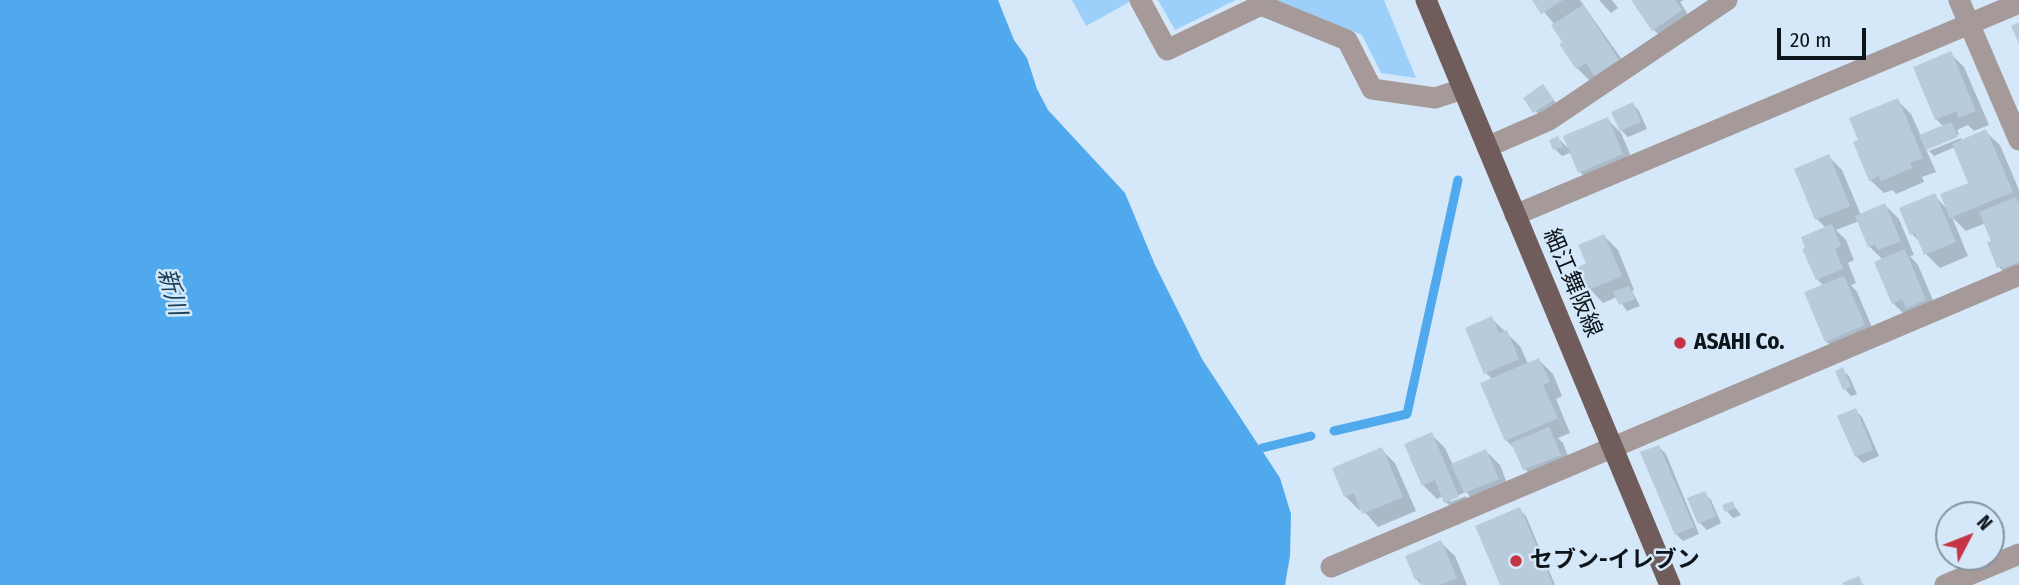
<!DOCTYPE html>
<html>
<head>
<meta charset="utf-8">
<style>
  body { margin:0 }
  #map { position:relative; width:2019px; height:585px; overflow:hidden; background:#d5e8f9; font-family:"Fira Sans Condensed",sans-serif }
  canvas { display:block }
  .north { position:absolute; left:1935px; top:501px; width:70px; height:70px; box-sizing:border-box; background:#d5e8f9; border:2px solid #8593a0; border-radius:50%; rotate:48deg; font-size:19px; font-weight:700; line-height:28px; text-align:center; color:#0d141a }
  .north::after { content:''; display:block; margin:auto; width:24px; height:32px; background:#c43444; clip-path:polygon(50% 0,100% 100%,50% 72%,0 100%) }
  .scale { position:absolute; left:1777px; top:28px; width:89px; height:32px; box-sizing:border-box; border:4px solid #0d141a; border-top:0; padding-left:9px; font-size:21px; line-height:24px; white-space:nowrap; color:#0d141a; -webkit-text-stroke:5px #d5e8f9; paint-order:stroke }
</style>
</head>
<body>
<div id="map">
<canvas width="2019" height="585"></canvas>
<div class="north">N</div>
<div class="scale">20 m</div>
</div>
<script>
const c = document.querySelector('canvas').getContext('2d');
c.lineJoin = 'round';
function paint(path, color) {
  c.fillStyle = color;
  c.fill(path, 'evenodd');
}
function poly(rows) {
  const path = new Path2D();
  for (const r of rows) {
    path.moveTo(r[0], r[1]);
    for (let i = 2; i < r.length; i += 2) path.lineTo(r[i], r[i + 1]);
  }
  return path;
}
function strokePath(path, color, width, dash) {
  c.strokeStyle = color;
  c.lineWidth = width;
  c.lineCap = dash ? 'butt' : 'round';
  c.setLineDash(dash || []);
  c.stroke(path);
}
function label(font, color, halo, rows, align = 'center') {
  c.font = font + ' "Fira Sans Condensed","Noto Sans JP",sans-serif';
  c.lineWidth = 5;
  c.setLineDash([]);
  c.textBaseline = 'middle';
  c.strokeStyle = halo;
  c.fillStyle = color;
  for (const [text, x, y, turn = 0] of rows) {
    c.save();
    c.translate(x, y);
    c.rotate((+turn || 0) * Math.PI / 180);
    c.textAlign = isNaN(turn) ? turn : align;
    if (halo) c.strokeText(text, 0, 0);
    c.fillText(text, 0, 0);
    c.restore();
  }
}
paint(poly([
  [1072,0,1133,0,1086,26],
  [1158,0,1236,0,1175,30],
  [1276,0,1384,0,1416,78,1381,73,1362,35]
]), '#9cd0fb');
paint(poly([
  [0,0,998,0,1014,40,1027,58,1037,89,1048,110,1125,193,1155,265,1202,359,1280,478,1291,514,1290,556,1285,585,0,585]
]), '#50a9ec');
paint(poly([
  [1534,0,1580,0,1632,74,1591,82,1577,68,1561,44,1565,42,1555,25],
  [1599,0,1612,0,1618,8,1611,13],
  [1633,0,1684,0,1680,2,1695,25,1667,43,1653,29],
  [1950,53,1964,67,1989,125,1974,131,1968,125,1957,130,1959,134,1928,147,1928,150,1925,147,1936,172,1922,177,1924,182,1896,194,1893,190,1884,193,1870,180,1897,100,1911,114,1921,136,1944,127,1936,119],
  [1543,86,1559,107,1542,119,1525,98],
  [1633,104,1639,111,1647,129,1628,137,1621,130],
  [1607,119,1621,133,1636,168,1594,186,1580,172,1572,152,1562,156,1555,149,1558,138,1571,151],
  [1986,132,2000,145,2019,190,2019,281,2013,281,1999,267,1994,242,1986,223,1966,231,1952,217,1968,256,1940,268,1926,254,1921,243,1912,234,1934,195,1948,210,1970,184,1955,147,1934,156,1929,151,1961,138,1962,141],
  [1828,156,1842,170,1861,215,1885,205,1899,219,1914,255,1910,256,1918,265,1939,314,1907,317,1893,303,1883,260,1869,246,1859,221,1836,230,1846,240,1854,260,1848,263,1856,283,1851,285,1857,292,1877,339,1840,355,1826,341,1824,286,1817,279,1826,228,1817,219],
  [1604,236,1618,250,1634,290,1632,291,1640,306,1627,311,1617,297,1603,303,1590,289],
  [1491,318,1520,346,1528,364,1539,360,1553,374,1562,396,1556,399,1570,433,1558,438,1563,443,1573,469,1538,483,1525,469,1516,450,1506,440,1492,379,1486,373],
  [1842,370,1849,376,1857,394,1851,396,1845,389],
  [1855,410,1862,417,1879,456,1863,463,1856,456],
  [1432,435,1445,448,1453,465,1486,451,1500,465,1511,493,1479,506,1466,492,1450,499,1450,502,1466,496,1472,511,1460,516,1446,502,1443,496,1437,499,1423,485],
  [1659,447,1666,454,1699,534,1683,541,1676,534],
  [1381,449,1395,463,1416,511,1378,527,1362,509,1359,510,1345,496],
  [1704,493,1711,500,1721,523,1707,530,1700,523],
  [1732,503,1741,515,1733,518,1727,511],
  [1519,509,1526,516,1555,585,1502,585],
  [1441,543,1455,556,1467,585,1422,585,1416,579]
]), '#0003');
strokePath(poly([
  [1334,431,1407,414,1458,180],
  [1262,448,1311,436]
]), '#50a9ec', 9);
paint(poly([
  [1532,0,1563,0,1541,14],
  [1631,0,1675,0,1682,10,1652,31],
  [1583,5,1619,60,1594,76,1586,63,1576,69,1559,44,1562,42,1551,25],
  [2019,22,2019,44,2011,26],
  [1951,51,1976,111,1959,118,1956,111,1935,120,1913,67],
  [1543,84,1554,100,1533,113,1523,98],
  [1898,98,1923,158,1910,163,1912,168,1881,181,1879,176,1869,181,1853,142,1858,140,1849,118],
  [1633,102,1641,122,1620,131,1611,112],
  [1608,117,1623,154,1578,173,1563,136],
  [1951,122,1958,137,1926,150,1919,135],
  [1986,129,2013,192,1950,218,1940,194,1968,183,1952,144],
  [1558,136,1563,147,1553,150,1549,140],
  [1829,154,1850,206,1815,220,1794,169],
  [1935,193,1956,242,1924,255,1915,233,1910,235,1899,208],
  [2016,197,2019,204,2019,262,2002,269,2002,266,1997,268,1987,242,1991,241,1979,212],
  [1885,203,1901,241,1878,250,1875,244,1868,247,1855,216],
  [1832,224,1841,246,1835,249,1843,269,1816,280,1802,249,1805,248,1801,237],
  [1604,234,1622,276,1588,290,1578,267,1586,263,1578,245],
  [1905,249,1926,300,1906,308,1902,299,1892,304,1874,262],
  [1844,276,1865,325,1825,342,1804,292],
  [1629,286,1635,299,1619,305,1613,292],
  [1492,316,1499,333,1507,330,1519,359,1484,374,1465,328],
  [1539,358,1550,382,1543,385,1558,418,1505,441,1480,383],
  [1843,367,1851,387,1843,390,1835,371],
  [1856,408,1873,450,1855,457,1837,416],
  [1549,427,1561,455,1523,470,1511,443],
  [1432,432,1459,497,1444,503,1435,480,1422,486,1404,444],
  [1659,445,1694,527,1675,535,1640,452],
  [1382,447,1403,497,1362,514,1354,493,1344,497,1332,468],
  [1486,449,1499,479,1464,493,1451,464],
  [1705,491,1716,516,1698,524,1687,498],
  [1733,501,1735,508,1725,512,1722,505],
  [1520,507,1553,585,1500,585,1475,526],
  [1441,540,1457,578,1440,585,1422,585,1419,578,1415,580,1405,556],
  [1859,576,1863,585,1843,585,1842,583]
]), '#b8cbdb');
strokePath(poly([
  [1140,0,1167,50,1261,5,1347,40,1372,89,1435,98,1463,89],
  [1959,0,2019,140],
  [1487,147,1549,120,1727,0],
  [1515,215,2019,3],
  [1331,567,2019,275],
  [1945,585,2019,554]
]), '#a59a99', 21);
strokePath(poly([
  [1426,0,1670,585]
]), '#705c5b', 21);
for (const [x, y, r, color] of [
  [1680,343,7,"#c43444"],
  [1516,561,7,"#c43444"]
]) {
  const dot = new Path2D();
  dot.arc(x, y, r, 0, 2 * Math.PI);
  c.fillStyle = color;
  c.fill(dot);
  strokePath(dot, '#d5e8f9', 2.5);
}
label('23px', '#0d141a', '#d5e8f9', [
  ["細江舞阪線",1572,283,67]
]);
label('bold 23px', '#0d141a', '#d5e8f9', [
  ["ASAHI Co.",1694,343],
  ["セブン-イレブン",1530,561]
], 'left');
label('italic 24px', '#1b405b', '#d5e8f9', [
  ["新川",171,292,74]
]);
</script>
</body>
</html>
